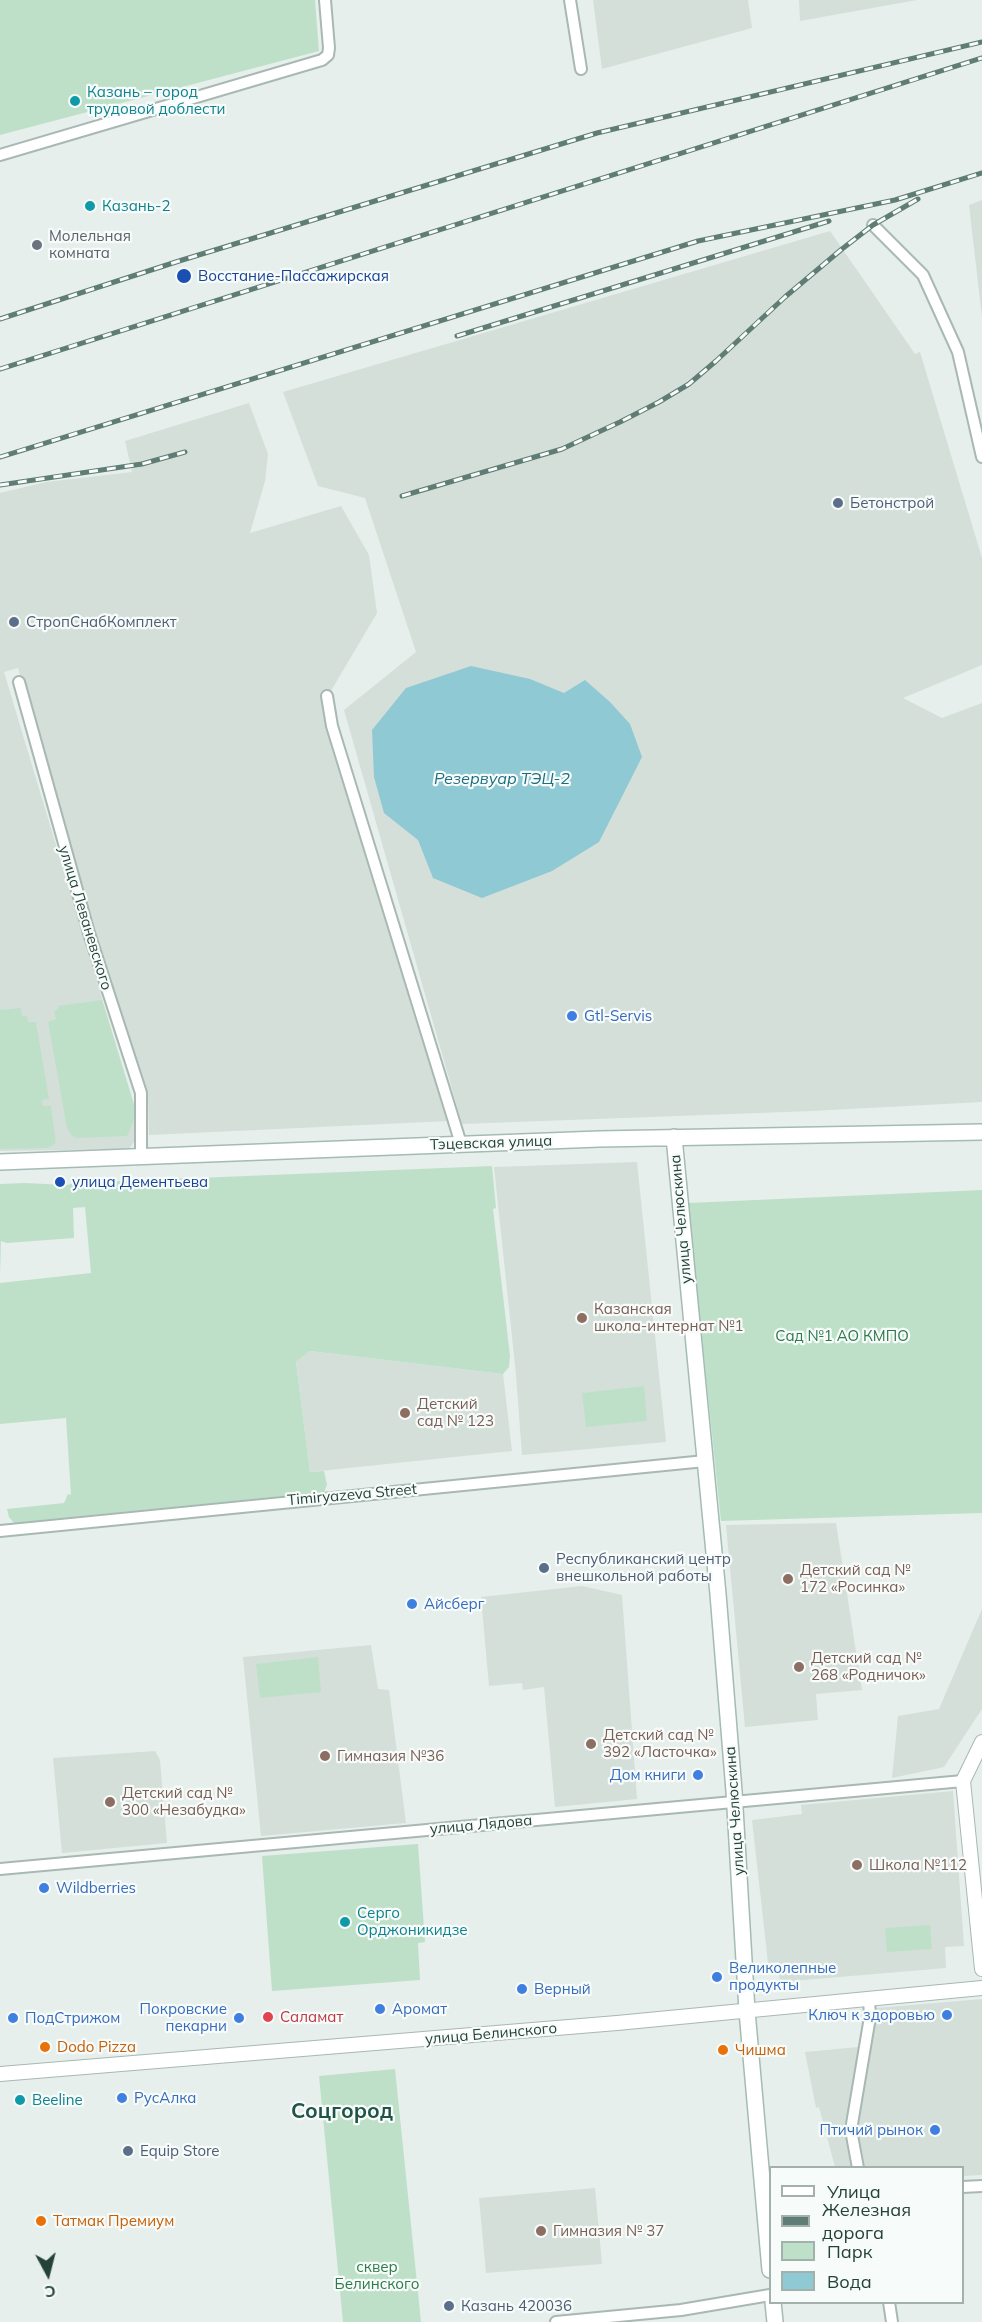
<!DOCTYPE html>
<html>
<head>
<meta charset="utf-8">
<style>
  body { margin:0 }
  #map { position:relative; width:982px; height:2322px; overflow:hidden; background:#e6efeb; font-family:Mulish,sans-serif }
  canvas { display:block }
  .legend { position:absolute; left:769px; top:2166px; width:195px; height:138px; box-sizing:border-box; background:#f7fbf9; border:2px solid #a3b1ad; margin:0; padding:8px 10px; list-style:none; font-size:18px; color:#24423a }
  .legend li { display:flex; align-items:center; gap:12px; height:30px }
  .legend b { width:30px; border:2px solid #a3b1ad }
  .north { position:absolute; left:18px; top:2244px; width:60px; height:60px; -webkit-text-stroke:4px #f7fbf9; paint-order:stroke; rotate:173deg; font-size:16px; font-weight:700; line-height:24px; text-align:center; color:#24423a }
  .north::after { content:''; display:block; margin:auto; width:21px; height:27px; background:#24423a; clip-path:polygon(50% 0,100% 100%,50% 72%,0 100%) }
</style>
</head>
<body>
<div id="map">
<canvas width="982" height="2322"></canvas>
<ul class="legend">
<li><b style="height:8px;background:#fff"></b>Улица</li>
<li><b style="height:8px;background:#5f7d75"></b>Железная дорога</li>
<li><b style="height:16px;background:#bfe0c8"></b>Парк</li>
<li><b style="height:16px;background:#8ec9d4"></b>Вода</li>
</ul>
<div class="north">С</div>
</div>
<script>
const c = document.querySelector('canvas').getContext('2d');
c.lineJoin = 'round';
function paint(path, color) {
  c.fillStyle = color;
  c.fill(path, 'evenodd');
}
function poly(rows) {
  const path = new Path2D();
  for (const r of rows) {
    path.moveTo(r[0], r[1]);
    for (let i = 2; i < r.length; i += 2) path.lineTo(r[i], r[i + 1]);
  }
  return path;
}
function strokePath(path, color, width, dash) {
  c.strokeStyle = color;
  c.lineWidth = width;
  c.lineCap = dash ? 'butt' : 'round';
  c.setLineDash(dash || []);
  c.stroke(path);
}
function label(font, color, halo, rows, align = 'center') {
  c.font = font + ' Mulish,sans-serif';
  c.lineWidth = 4.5;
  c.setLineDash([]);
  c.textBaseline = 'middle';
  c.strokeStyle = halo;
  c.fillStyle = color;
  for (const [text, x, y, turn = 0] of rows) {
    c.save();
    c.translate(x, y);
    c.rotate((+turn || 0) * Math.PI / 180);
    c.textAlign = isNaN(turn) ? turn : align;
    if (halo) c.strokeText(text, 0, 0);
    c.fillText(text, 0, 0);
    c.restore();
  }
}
paint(poly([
  [593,0,748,0,752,28,602,69],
  [799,0,917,0,800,21],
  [982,200,982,317,969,205],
  [830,231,915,354,920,352,982,558,982,665,903,698,942,718,982,703,982,1102,812,1111,462,1124,344,710,416,652,365,498,318,486,283,392],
  [249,403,268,454,265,481,250,533,341,506,369,555,377,613,325,701,449,1121,149,1135,148,1092,91,927,18,668,4,672,135,1108,136,1120,134,1142,129,1149,0,1151,0,493,46,482,132,472,125,441],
  [637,1162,666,1442,522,1455,516,1375,494,1167],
  [310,1351,503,1374,512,1451,310,1472,296,1362],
  [836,1523,862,1690,816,1694,818,1720,745,1727,726,1525],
  [582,1586,622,1595,637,1799,555,1807,544,1687,523,1690,522,1683,489,1686,481,1597],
  [982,1609,982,1709,944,1767,892,1778,898,1716,939,1709],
  [371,1645,378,1689,389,1690,406,1823,261,1836,243,1657],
  [155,1751,160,1760,167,1843,62,1853,53,1758],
  [953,1791,964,1946,945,1947,946,1968,780,1982,778,1962,768,1963,752,1820,802,1814,801,1805],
  [982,1999,982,2175,963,2176,962,2168,835,2167,819,2107,816,2108,805,2052,869,2046,865,2009],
  [595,2188,602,2264,486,2273,479,2198]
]), '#d4dfda');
paint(poly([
  [0,0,315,0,319,51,0,135],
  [102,1000,135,1108,133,1122,127,1136,77,1138,72,1136,67,1128,48,1022,56,1019,54,1012,59,1008,58,1006],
  [21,1008,22,1016,27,1016,28,1022,36,1022,49,1099,42,1100,43,1106,51,1106,56,1143,47,1148,0,1149,0,1010],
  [492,1166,496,1208,493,1209,510,1356,509,1367,503,1374,310,1351,296,1362,310,1472,324,1471,327,1485,324,1492,23,1522,14,1523,9,1517,7,1509,64,1503,68,1494,71,1495,66,1418,0,1424,0,1283,91,1273,85,1207,73,1208,74,1238,7,1243,1,1241,0,1276,0,1184,25,1183,67,1185,74,1183],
  [982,1190,982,1513,721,1521,688,1203],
  [644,1386,647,1421,586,1427,582,1393],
  [318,1657,321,1692,260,1698,256,1664],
  [418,1844,425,1942,418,1943,420,1980,272,1991,262,1856],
  [930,1925,932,1949,887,1952,885,1928],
  [395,2069,421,2322,343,2322,319,2076]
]), '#bfe0c8');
paint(poly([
  [471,666,530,679,564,693,585,680,610,702,630,724,642,757,599,842,552,871,482,898,433,878,418,840,384,813,374,777,372,730,406,688]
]), '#8ec9d4');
const minor = poly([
  [570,0,581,69],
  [0,155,322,60,328,55,329,48,325,0],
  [873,225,923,275,958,352,982,457],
  [19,682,89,933,141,1093,141,1155],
  [327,696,332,726,461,1144],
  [0,1531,705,1461],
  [0,1869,963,1781],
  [858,2168,851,2130,870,2017,869,1999],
  [962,2187,982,2186],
  [889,2302,892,2322],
  [556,2322,681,2310,770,2295]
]);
const tertiary = poly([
  [982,1742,963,1781,982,1969],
  [0,2074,617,2023,982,1988]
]);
const secondary = poly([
  [674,1137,718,1594,734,1791,747,2011,770,2270],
  [0,1162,599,1139,982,1132],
  [773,2302,775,2322]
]);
strokePath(minor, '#a8b8b2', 14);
strokePath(tertiary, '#a8b8b2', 16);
strokePath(secondary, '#a4bbb3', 18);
strokePath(minor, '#fff', 10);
strokePath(tertiary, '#fff', 14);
strokePath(secondary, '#fff', 15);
const rail = poly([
  [0,319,179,261,597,133,982,42],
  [457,336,829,221],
  [0,369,982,58],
  [0,457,698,241,895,200,982,173],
  [0,485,142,464,185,452],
  [402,496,562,449,620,422,659,402,689,384,716,361,785,297,842,249,873,225,918,199]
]);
strokePath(rail, '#5f7d75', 5);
strokePath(rail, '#f7fbf9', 3, [9]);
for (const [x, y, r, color] of [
  [75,101,6,"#0f9aa8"],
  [90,206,6,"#0f9aa8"],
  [37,245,6,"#6b7280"],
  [184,276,8,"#1a4fb4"],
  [838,503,6,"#5c6f8a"],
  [14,622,6,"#5c6f8a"],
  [572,1016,6,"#3f7fe0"],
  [60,1182,6,"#1a4fb4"],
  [582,1318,6,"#8d6e63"],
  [405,1413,6,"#8d6e63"],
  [544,1568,6,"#5c6f8a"],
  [788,1579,6,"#8d6e63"],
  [412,1604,6,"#3f7fe0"],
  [799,1667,6,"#8d6e63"],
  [591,1744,6,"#8d6e63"],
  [325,1756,6,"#8d6e63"],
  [698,1775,6,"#3f7fe0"],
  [110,1802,6,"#8d6e63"],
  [857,1865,6,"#8d6e63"],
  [44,1888,6,"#3f7fe0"],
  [345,1922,6,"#0f9aa8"],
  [717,1977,6,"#3f7fe0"],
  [522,1989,6,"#3f7fe0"],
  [380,2009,6,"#3f7fe0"],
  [947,2015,6,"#3f7fe0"],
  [268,2017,6,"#e0444e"],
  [13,2018,6,"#3f7fe0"],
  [239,2018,6,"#3f7fe0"],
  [45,2047,6,"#e8710a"],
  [723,2050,6,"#e8710a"],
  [122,2098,6,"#3f7fe0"],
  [20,2100,6,"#0f9aa8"],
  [935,2130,6,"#3f7fe0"],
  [128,2151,6,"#5c6f8a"],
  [41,2221,6,"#e8710a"],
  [541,2231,6,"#8d6e63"],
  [449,2306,6,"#5c6f8a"]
]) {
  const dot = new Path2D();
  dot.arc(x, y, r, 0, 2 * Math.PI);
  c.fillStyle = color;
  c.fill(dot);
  strokePath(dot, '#f7fbf9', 2);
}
label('15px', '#0d838f', '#f7fbf9', [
  ["Казань – город",87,92],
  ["трудовой доблести",87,109],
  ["Казань-2",102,206],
  ["Серго",357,1913],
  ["Орджоникидзе",357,1930],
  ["Beeline",32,2100]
], 'left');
label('15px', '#5b616d', '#f7fbf9', [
  ["Молельная",49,236],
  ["комната",49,253]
], 'left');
label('15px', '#164399', '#f7fbf9', [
  ["Восстание-Пассажирская",198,276],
  ["улица Дементьева",72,1182]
], 'left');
label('15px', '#4e5e75', '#f7fbf9', [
  ["Бетонстрой",850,503],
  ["СтропСнабКомплект",26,622],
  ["Республиканский центр",556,1559],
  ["внешкольной работы",556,1576],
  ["Equip Store",140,2151],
  ["Казань 420036",461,2306]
], 'left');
label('15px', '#24423a', '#f7fbf9', [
  ["улица Леваневского",85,918,73],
  ["Тэцевская улица",491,1143,-2],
  ["улица Челюскина",681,1219,-95],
  ["Timiryazeva Street",352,1495,-5],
  ["улица Челюскина",735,1811,-94],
  ["улица Лядова",481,1825,-5],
  ["улица Белинского",491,2034,-5]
]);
label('15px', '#366cbe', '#f7fbf9', [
  ["Gtl-Servis",584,1016],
  ["Айсберг",424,1604],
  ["Дом книги",686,1775,"right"],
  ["Wildberries",56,1888],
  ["Великолепные",729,1968],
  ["продукты",729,1985],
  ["Верный",534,1989],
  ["Покровские",227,2009,"right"],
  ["пекарни",227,2026,"right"],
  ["Аромат",392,2009],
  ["Ключ к здоровью",935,2015,"right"],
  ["ПодСтрижом",25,2018],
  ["РусАлка",134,2098],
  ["Птичий рынок",923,2130,"right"]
], 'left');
label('15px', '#785e54', '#f7fbf9', [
  ["Казанская",594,1309],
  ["школа-интернат №1",594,1326],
  ["Детский",417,1404],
  ["сад № 123",417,1421],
  ["Детский сад №",800,1570],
  ["172 «Росинка»",800,1587],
  ["Детский сад №",811,1658],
  ["268 «Родничок»",811,1675],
  ["Детский сад №",603,1735],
  ["392 «Ласточка»",603,1752],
  ["Гимназия №36",337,1756],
  ["Детский сад №",122,1793],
  ["300 «Незабудка»",122,1810],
  ["Школа №112",869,1865],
  ["Гимназия № 37",553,2231]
], 'left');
label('15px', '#2d7a4b', '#f7fbf9', [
  ["Сад №1 АО КМПО",842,1336],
  ["сквер",377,2267],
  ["Белинского",377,2284]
]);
label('15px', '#be3a42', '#f7fbf9', [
  ["Саламат",280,2017]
], 'left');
label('15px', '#c56008', '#f7fbf9', [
  ["Dodo Pizza",57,2047],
  ["Чишма",735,2050],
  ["Татмак Премиум",53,2221]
], 'left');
label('italic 16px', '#1c6f80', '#f7fbf9', [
  ["Резервуар ТЭЦ-2",502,779]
]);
label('bold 21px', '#1f5548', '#f7fbf9', [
  ["Соцгород",342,2112]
]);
</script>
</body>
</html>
